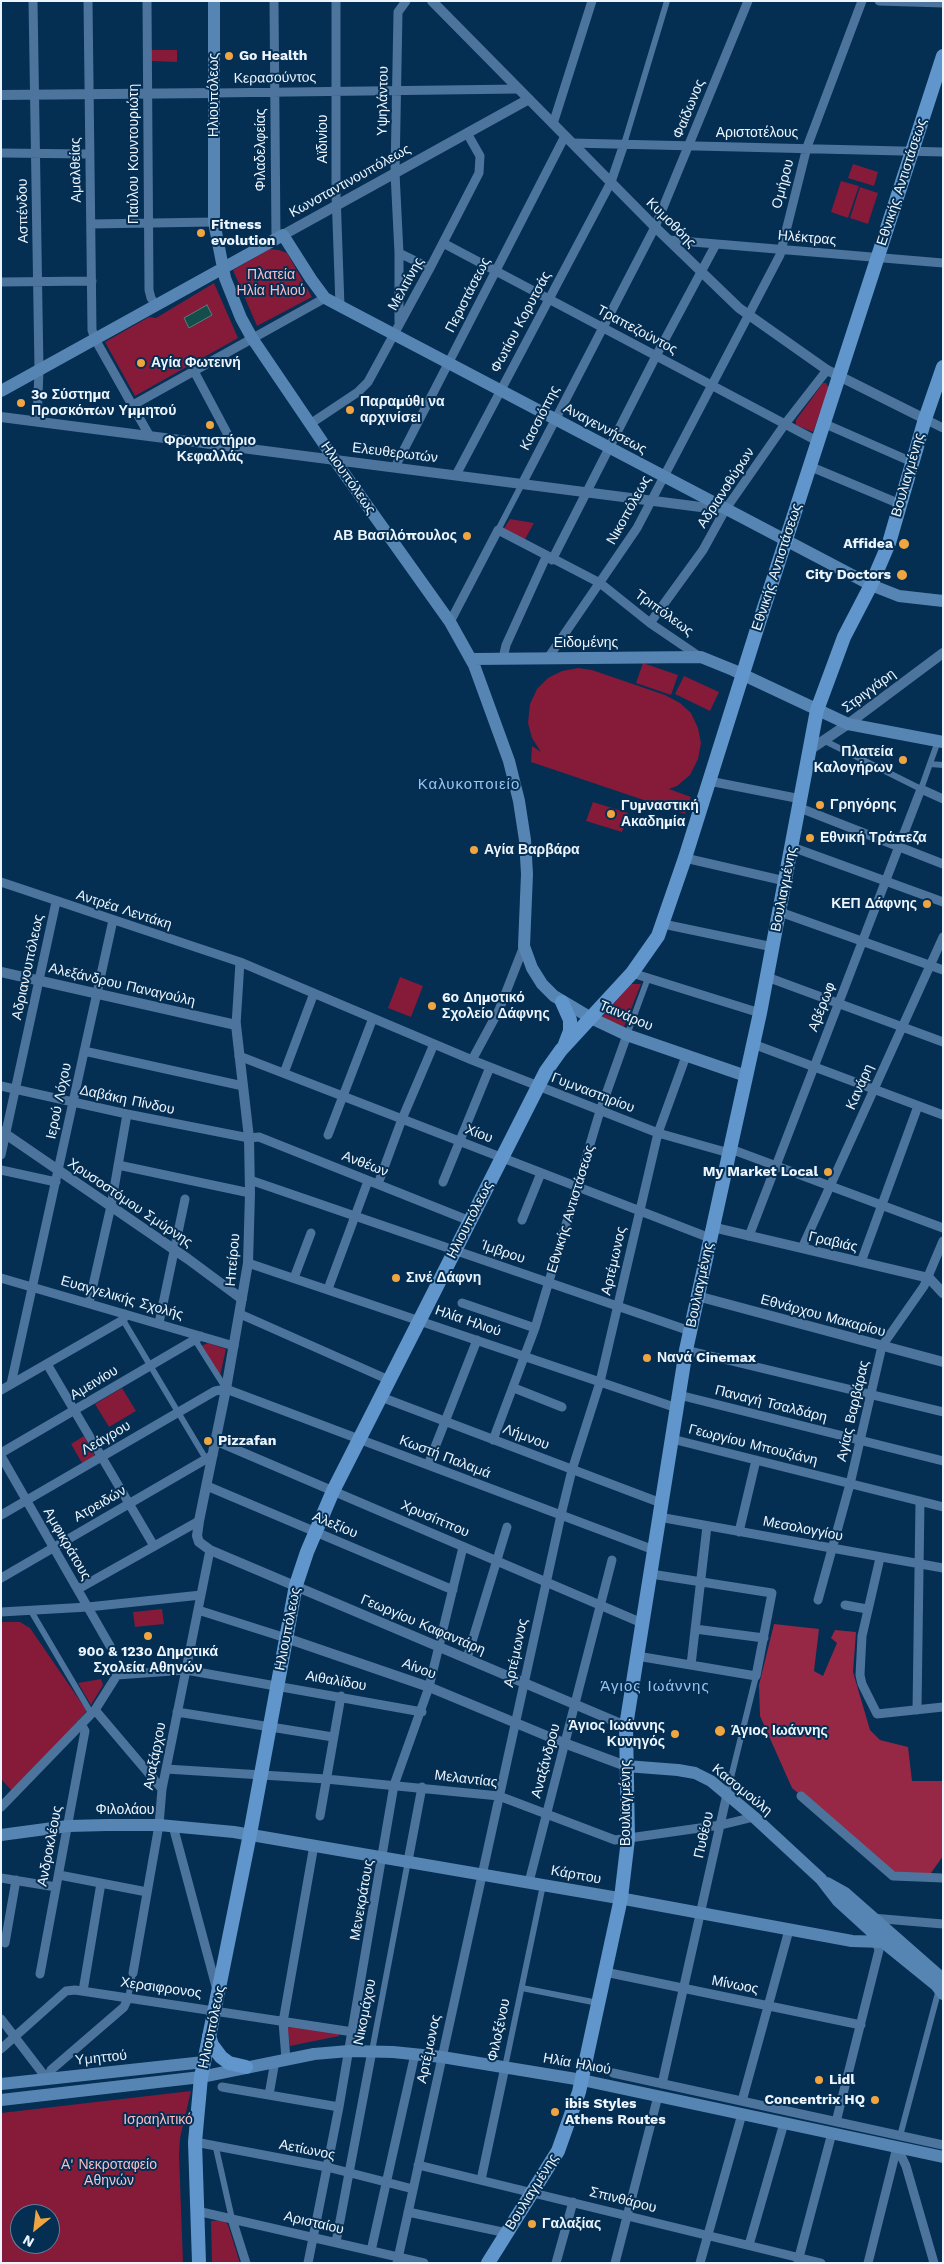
<!DOCTYPE html>
<html>
<head>
<meta charset="utf-8">
<style>
  body { margin:0 }
  #map { position:relative; width:944px; height:2264px; overflow:hidden; background:#042e52; font-family:"Work Sans",sans-serif }
  canvas { display:block }
  .frame { position:absolute; inset:0; border:2px solid #ecf5fe; pointer-events:none }
  .north { position:absolute; left:10px; top:2204px; width:50px; height:50px; box-sizing:border-box; background:#042e52; border:1px solid #617e97; border-radius:50%; rotate:209deg; font-size:14px; font-weight:700; line-height:20px; text-align:center; color:#ecf5fe }
  .north::after { content:''; display:block; margin:auto; width:18px; height:22px; background:#f1a540; clip-path:polygon(50% 0,100% 100%,50% 72%,0 100%) }
</style>
</head>
<body>
<div id="map">
<canvas width="944" height="2264"></canvas>
<div class="frame"></div>
<div class="north">N</div>
</div>
<script>
const c = document.querySelector('canvas').getContext('2d');
c.lineJoin = 'round';
function paint(path, color) {
  c.fillStyle = color;
  c.fill(path, 'evenodd');
}
function poly(rows) {
  const path = new Path2D();
  for (const r of rows) {
    path.moveTo(r[0], r[1]);
    for (let i = 2; i < r.length; i += 2) path.lineTo(r[i], r[i + 1]);
  }
  return path;
}
function strokePath(path, color, width, dash) {
  c.strokeStyle = color;
  c.lineWidth = width;
  c.lineCap = dash ? 'butt' : 'round';
  c.setLineDash(dash || []);
  c.stroke(path);
}
function label(font, color, halo, rows, align = 'center') {
  c.font = font + ' "Work Sans",sans-serif';
  c.lineWidth = 4;
  c.setLineDash([]);
  c.textBaseline = 'middle';
  c.strokeStyle = halo;
  c.fillStyle = color;
  for (const [text, x, y, turn = 0] of rows) {
    c.save();
    c.translate(x, y);
    c.rotate((+turn || 0) * Math.PI / 180);
    c.textAlign = isNaN(turn) ? turn : align;
    if (halo) c.strokeText(text, 0, 0);
    c.fillText(text, 0, 0);
    c.restore();
  }
}
paint(poly([
  [151,50,177,50,177,62,151,61],
  [853,164,878,172,874,186,848,178],
  [841,181,859,186,848,218,831,212],
  [860,187,878,193,868,224,850,218],
  [270,249,279,250,287,253,312,297,257,326,233,270],
  [214,283,238,338,135,396,105,342,149,317,156,318],
  [823,383,826,383,829,388,813,432,796,425,796,420],
  [510,519,534,523,524,541,503,530],
  [643,663,678,675,671,695,636,683],
  [578,668,592,670,665,695,680,703,691,713,698,728,701,743,698,759,690,775,677,786,669,789,691,797,685,814,531,762,532,746,541,752,532,738,528,723,530,704,537,689,548,678,562,671],
  [684,676,719,692,710,711,675,694],
  [593,802,628,813,622,832,586,821],
  [400,977,423,986,411,1017,388,1008],
  [631,984,641,984,624,1027,602,1017],
  [208,1343,226,1349,220,1376,201,1346],
  [122,1388,136,1411,109,1427,95,1404],
  [84,1436,95,1456,82,1463,71,1444],
  [162,1609,164,1624,135,1627,133,1612],
  [1,1622,20,1622,30,1628,87,1711,13,1792,1,1779],
  [101,1679,103,1685,91,1705,78,1683],
  [287,2026,339,2033,339,2036,290,2046],
  [191,2091,180,2138,179,2155,183,2263,1,2263,1,2113],
  [20,2214,50,2214,50,2244,20,2244],
  [224,2220,228,2225,240,2263,212,2263,211,2221]
]), '#851a39');
paint(poly([
  [774,1624,819,1629,814,1671,823,1676,837,1643,831,1638,835,1630,856,1632,853,1672,870,1730,880,1740,908,1747,912,1781,943,1781,943,1856,931,1873,893,1873,792,1788,760,1716,759,1685]
]), '#972845');
const water = poly([
  [207,305,212,315,189,328,184,318,207,305]
]);
paint(water, '#134e4b');
strokePath(water, '#548081', 1);
strokePath(poly([
  [624,144,667,1],
  [498,530,522,484],
  [823,740,921,789,938,741],
  [930,764,943,765],
  [627,1035,648,978],
  [123,1320,206,1459],
  [195,1340,226,1389],
  [31,1611,91,1713],
  [727,1794,756,1676],
  [522,1988,598,2003],
  [128,1998,133,1973],
  [372,2051,408,1861],
  [505,2067,543,1885],
  [900,2136,939,1989],
  [216,2148,232,2219]
]), '#4c749d', 6);
strokePath(poly([
  [33,1,39,370,37,421],
  [88,1,92,330,95,339,149,435],
  [147,1,149,290,151,298,156,305],
  [274,1,276,239],
  [336,1,336,193,340,306],
  [879,1,943,3],
  [214,93,519,89],
  [553,124,592,1],
  [572,143,943,152],
  [1,153,90,154],
  [91,224,214,222],
  [669,240,943,263],
  [443,243,817,441],
  [399,253,430,268],
  [1,282,92,281],
  [399,322,399,253,395,173,398,12,406,1],
  [194,371,227,433,227,445],
  [133,405,325,298],
  [925,419,943,428],
  [823,423,912,462],
  [310,424,358,392,368,382,430,268,479,173,480,156,467,133],
  [809,466,900,504],
  [395,467,565,136],
  [456,475,611,182,624,144],
  [522,484,655,227,748,1],
  [552,560,656,356,716,244],
  [450,622,498,530,600,583,650,623,700,657],
  [650,623,703,550,725,510,785,424,827,370],
  [503,658,506,645,546,557],
  [548,658,637,528,780,255,807,147,862,1],
  [709,781,801,799],
  [800,808,943,864],
  [792,847,943,902],
  [685,858,785,881],
  [1,882,240,962,472,1060,658,1133,722,1151,736,1151,943,1228],
  [780,912,943,970],
  [663,924,773,947],
  [632,973,760,1013],
  [767,977,943,1042],
  [236,1025,240,962],
  [753,1044,943,1115],
  [84,1051,243,1086],
  [239,1056,710,1238],
  [472,1060,499,1010,524,946],
  [284,1073,314,993],
  [1,1086,127,1114,249,1138,259,1137,470,1221],
  [328,1135,373,1018],
  [1,1155,56,902],
  [118,1165,250,1193],
  [1,1170,56,1182],
  [250,1180,690,1331],
  [443,1182,490,1067],
  [378,1184,402,1119,434,1044],
  [522,1220,541,1173],
  [749,1236,921,789,943,799],
  [802,1248,943,937],
  [861,1262,918,1106],
  [248,1263,677,1408],
  [1,1278,234,1346],
  [294,1278,311,1233],
  [328,1289,368,1181],
  [89,1303,111,1206,127,1114],
  [462,1303,535,1328],
  [240,1314,389,1380],
  [159,1323,185,1199],
  [686,1350,943,1412],
  [47,1364,154,1546],
  [11,1384,113,920],
  [514,1388,562,1407],
  [1,1390,123,1320,125,1314],
  [679,1395,943,1461],
  [381,1397,661,1503],
  [672,1439,943,1507],
  [493,1440,535,1328,600,1111,627,1035],
  [216,1441,642,1623],
  [1,1453,201,1336],
  [1,1456,110,1646],
  [428,1465,477,1340],
  [207,1486,453,1590],
  [1,1515,215,1391,226,1389,654,1550],
  [659,1517,943,1568],
  [739,1532,756,1460],
  [880,1558,862,1636,860,1675,862,1684,877,1714,943,1707],
  [1,1578,213,1455],
  [78,1589,199,1521],
  [818,1600,850,1484,882,1346,924,1286,943,1241],
  [845,1605,867,1609],
  [198,1610,286,1638],
  [1,1612,88,1607,201,1595],
  [695,1629,764,1638],
  [637,1656,756,1676,772,1593,651,1574],
  [467,1658,507,1527],
  [691,1665,707,1526],
  [95,1710,162,1789],
  [917,1710,920,1501],
  [177,1712,333,1737],
  [166,1769,326,1779,499,1796,615,1840,721,1825,754,1817],
  [801,1796,893,1876,943,1878],
  [1,1807,95,1710,117,1675,186,1670,422,1712],
  [320,1816,341,1696],
  [173,1826,217,1990],
  [408,1861,422,1787],
  [59,1875,147,1892],
  [1,1878,56,1887],
  [529,1882,612,1560],
  [872,1918,943,1924],
  [5,1943,16,1880],
  [605,1972,861,2025],
  [133,1973,159,1825,162,1789,210,1550],
  [40,1974,85,1731,81,1724],
  [83,1991,101,1883],
  [1,2019,47,2079,51,2070,124,2007,128,1998],
  [1,2049,66,1991,75,1990,353,2032],
  [286,2059,283,2022,314,1845],
  [613,2073,943,2145],
  [662,2084,727,1794],
  [222,2087,339,2107],
  [269,2095,275,2061],
  [742,2101,789,1930],
  [836,2122,879,1950,876,1942],
  [195,2142,327,2167,413,2189],
  [897,2147,906,2166,934,2263],
  [418,2165,821,2263],
  [481,2180,505,2067],
  [197,2211,424,2263],
  [408,2212,507,2233],
  [232,2219,246,2263],
  [336,2242,372,2051],
  [749,2245,784,2123],
  [371,2251,415,2054],
  [798,2261,832,2133],
  [308,2263,339,2107,394,1785,429,1687,463,1547],
  [397,2263,561,1515,572,1470,600,1382,658,1133,686,1056],
  [556,2263,573,2202],
  [615,2263,658,2096],
  [700,2263,742,2114],
  [868,2263,897,2147]
]), '#4c749d', 9);
strokePath(poly([
  [432,1,655,227,739,308,827,370,925,419],
  [1,95,214,93],
  [283,235,529,99],
  [1,417,724,510],
  [811,749,848,724,943,653],
  [1,972,236,1025,249,1138,250,1193,248,1263,226,1389,199,1521,197,1536,199,1542,210,1550,626,1726],
  [1,1131,188,1259,242,1299],
  [712,1227,929,1278,943,1293],
  [697,1296,943,1362],
  [286,1638,429,1687,564,1743,626,1766]
]), '#4c749d', 10);
strokePath(poly([
  [214,1,214,222,225,278,241,318,252,338,334,459,450,622,474,665,509,761,519,801,525,840,527,874,524,946,532,968,542,984,554,996,591,1018,627,1035,746,1076],
  [1,391,283,235,311,279,325,298,340,306,871,585,899,596,943,601],
  [472,659,701,657,733,670,848,724,943,742],
  [626,1766,678,1770,695,1773,711,1781,754,1817,821,1879,838,1901,883,1942,936,1985,943,1994],
  [1,1835,68,1826,107,1825,159,1825,234,1832,630,1900,852,1941,883,1942,897,1940],
  [827,1883,845,1893,943,1979],
  [1,2084,204,2062],
  [1,2100,201,2077,314,2054,349,2051,393,2052,442,2057,582,2080,943,2157]
]), '#5685b4', 12);
strokePath(poly([
  [562,1002,570,1020,570,1031,565,1044],
  [209,2036,212,2045,221,2057,229,2063,246,2067],
  [199,2263,195,2142,201,2077,250,1834,296,1585,307,1552,333,1491,546,1071,561,1050,632,973,658,936,685,858,757,629,943,56],
  [488,2263,558,2151,579,2092,621,1898,628,1839,626,1726,686,1350,760,1013,817,710,844,637,871,585,889,543,925,419,943,367]
]), '#6096cb', 14);
for (const [x, y, r, color] of [
  [229,56,5,"#f1a540"],
  [201,233,5,"#f1a540"],
  [141,363,5,"#f1a540"],
  [21,403,5,"#f1a540"],
  [350,410,5,"#f1a540"],
  [210,425,5,"#f1a540"],
  [467,536,5,"#f1a540"],
  [904,544,6,"#f1a540"],
  [902,575,6,"#f1a540"],
  [903,760,5,"#f1a540"],
  [820,805,5,"#f1a540"],
  [611,814,5,"#f1a540"],
  [810,838,5,"#f1a540"],
  [474,850,5,"#f1a540"],
  [927,904,5,"#f1a540"],
  [432,1006,5,"#f1a540"],
  [828,1172,5,"#f1a540"],
  [396,1278,5,"#f1a540"],
  [647,1358,5,"#f1a540"],
  [208,1441,5,"#f1a540"],
  [148,1636,5,"#f1a540"],
  [720,1731,6,"#f1a540"],
  [675,1734,5,"#f1a540"],
  [819,2080,5,"#f1a540"],
  [875,2100,5,"#f1a540"],
  [555,2112,5,"#f1a540"],
  [532,2224,5,"#f1a540"]
]) {
  const dot = new Path2D();
  dot.arc(x, y, r, 0, 2 * Math.PI);
  c.fillStyle = color;
  c.fill(dot);
  strokePath(dot, '#042e52', 2);
}
label('bold 14px', '#ecf5fe', '#042e52', [
  ["Go Health",239,56],
  ["Fitness",211,225],
  ["evolution",211,241],
  ["Αγία Φωτεινή",151,363],
  ["3o Σύστημα",31,395],
  ["Προσκόπων Υμμητού",31,411],
  ["Παραμύθι να",360,402],
  ["αρχινίσει",360,418],
  ["Φροντιστήριο",210,441,"center"],
  ["Κεφαλλάς",210,457,"center"],
  ["ΑΒ Βασιλόπουλος",457,536,"right"],
  ["Affidea",893,544,"right"],
  ["City Doctors",891,575,"right"],
  ["Πλατεία",893,752,"right"],
  ["Καλογήρων",893,768,"right"],
  ["Γρηγόρης",830,805],
  ["Γυμναστική",621,806],
  ["Ακαδημία",621,822],
  ["Εθνική Τράπεζα",820,838],
  ["Αγία Βαρβάρα",484,850],
  ["ΚΕΠ Δάφνης",917,904,"right"],
  ["6ο Δημοτικό",442,998],
  ["Σχολείο Δάφνης",442,1014],
  ["My Market Local",818,1172,"right"],
  ["Σινέ Δάφνη",406,1278],
  ["Νανά Cinemax",657,1358],
  ["Pizzafan",218,1441],
  ["90ο & 123ο Δημοτικά",148,1652,"center"],
  ["Σχολεία Αθηνών",148,1668,"center"],
  ["Άγιος Ιωάννης",665,1726,"right"],
  ["Κυνηγός",665,1742,"right"],
  ["Άγιος Ιωάννης",731,1731],
  ["Lidl",829,2080],
  ["Concentrix HQ",865,2100,"right"],
  ["ibis Styles",565,2104],
  ["Athens Routes",565,2120],
  ["Γαλαξίας",542,2224]
], 'left');
label('14px', '#ecf5fe', '#042e52', [
  ["Κερασούντος",275,78,-1],
  ["Ηλιουπόλεως",214,95,-90],
  ["Υψηλάντου",383,101,-89],
  ["Φαίδωνος",689,109,-68],
  ["Αριστοτέλους",757,133],
  ["Αϊδινίου",323,139,-90],
  ["Φιλαδελφείας",261,150,-90],
  ["Παύλου Κουντουριώτη",134,154,-90],
  ["Αμαλθείας",76,170,-91],
  ["Κωνσταντινουπόλεως",350,181,-29],
  ["Εθνικής Αντιστάσεως",902,182,-72],
  ["Ομήρου",783,184,-75],
  ["Ασπένδου",23,211,-91],
  ["Κυμοθόης",671,223,45],
  ["Ηλέκτρας",807,238,5],
  ["Μελιτίνης",406,284,-61],
  ["Περιστάσεως",468,295,-63],
  ["Φωτίου Κορυτσάς",521,322,-62],
  ["Τραπεζούντος",637,330,28],
  ["Κασσιόπης",540,418,-63],
  ["Αναγεννήσεως",605,429,28],
  ["Ελευθερωτών",395,453,7],
  ["Βουλιαγμένης",908,475,-74],
  ["Ηλιουπόλεως",348,478,55],
  ["Αδριανοθύρων",726,488,-57],
  ["Νικοπόλεως",629,510,-61],
  ["Εθνικής Αντιστάσεως",777,567,-72],
  ["Τριπόλεως",664,613,36],
  ["Ειδομένης",586,643],
  ["Στριγγάρη",869,691,-37],
  ["Βουλιαγμένης",784,889,-79],
  ["Αντρέα Λεντάκη",124,910,18],
  ["Αδριανουπόλεως",28,967,-78],
  ["Αλεξάνδρου Παναγούλη",122,985,13],
  ["Αβέρωφ",822,1007,-69],
  ["Ταινάρου",626,1016,23],
  ["Κανάρη",860,1087,-66],
  ["Γυμναστηρίου",593,1093,21],
  ["Δαβάκη Πίνδου",127,1100,12],
  ["Ιερού Λόχου",59,1101,-78],
  ["Χίου",479,1134,21],
  ["Ανθέων",365,1164,21],
  ["Χρυσοστόμου Σμύρνης",130,1203,34],
  ["Εθνικής Αντιστάσεως",571,1209,-73],
  ["Ηλιουπόλεως",470,1220,-63],
  ["Γραβιάς",833,1242,13],
  ["Ίμβρου",503,1252,19],
  ["Ηπείρου",233,1260,-85],
  ["Αρτέμωνος",614,1261,-77],
  ["Βουλιαγμένης",700,1285,-78],
  ["Ευαγγελικής Σχολής",122,1298,16],
  ["Εθνάρχου Μακαρίου",823,1316,15],
  ["Ηλία Ηλιού",468,1321,19],
  ["Αμεινίου",94,1383,-31],
  ["Παναγή Τσαλδάρη",771,1404,14],
  ["Αγίας Βαρβάρας",853,1411,-77],
  ["Λήμνου",526,1437,21],
  ["Λεάγρου",106,1438,-30],
  ["Γεωργίου Μπουζιάνη",753,1445,14],
  ["Κωστή Παλαμά",445,1457,21],
  ["Ατρειδών",100,1504,-30],
  ["Χρυσίππου",435,1519,23],
  ["Αλεξίου",335,1525,23],
  ["Μεσολογγίου",803,1529,11],
  ["Αμφικράτους",67,1544,60],
  ["Γεωργίου Καφαντάρη",423,1625,23],
  ["Ηλιουπόλεως",288,1629,-79],
  ["Αρτέμωνος",516,1653,-78],
  ["Αίνου",419,1669,21],
  ["Αιθαλίδου",336,1681,10],
  ["Αναξάρχου",155,1756,-79],
  ["Αναξάνδρου",546,1761,-75],
  ["Μελαντίας",466,1779,7],
  ["Κασομούλη",742,1790,39],
  ["Βουλιαγμένης",626,1803,-90],
  ["Φιλολάου",125,1810],
  ["Πυθέου",704,1835,-77],
  ["Ανδροκλέους",50,1846,-79],
  ["Κάρπου",576,1875,10],
  ["Μενεκράτους",362,1900,-80],
  ["Μίνωος",735,1985,11],
  ["Χερσιφρονος",161,1988,8],
  ["Νικομάχου",365,2012,-79],
  ["Ηλιουπόλεως",212,2027,-78],
  ["Φιλοξένου",499,2030,-78],
  ["Αρτέμωνος",429,2049,-78],
  ["Υμηττού",101,2058,-6],
  ["Ηλία Ηλιού",577,2064,10],
  ["Αετίωνος",307,2150,11],
  ["Βουλιαγμένης",532,2192,-58],
  ["Σπινθάρου",623,2200,14],
  ["Αρισταίου",314,2223,13]
]);
label('14px', '#f9bcc4', '#042e52', [
  ["Πλατεία",271,275],
  ["Ηλία Ηλιού",271,291],
  ["Ισραηλιτικό",158,2120],
  ["Α' Νεκροταφείο",109,2165],
  ["Αθηνών",109,2181]
]);
c.letterSpacing = '1px';
label('15px', '#99c4f1', '#042e52', [
  ["Καλυκοποιείο",469,785],
  ["Άγιος Ιωάννης",655,1687]
]);
c.letterSpacing = '0px';
</script>
</body>
</html>
